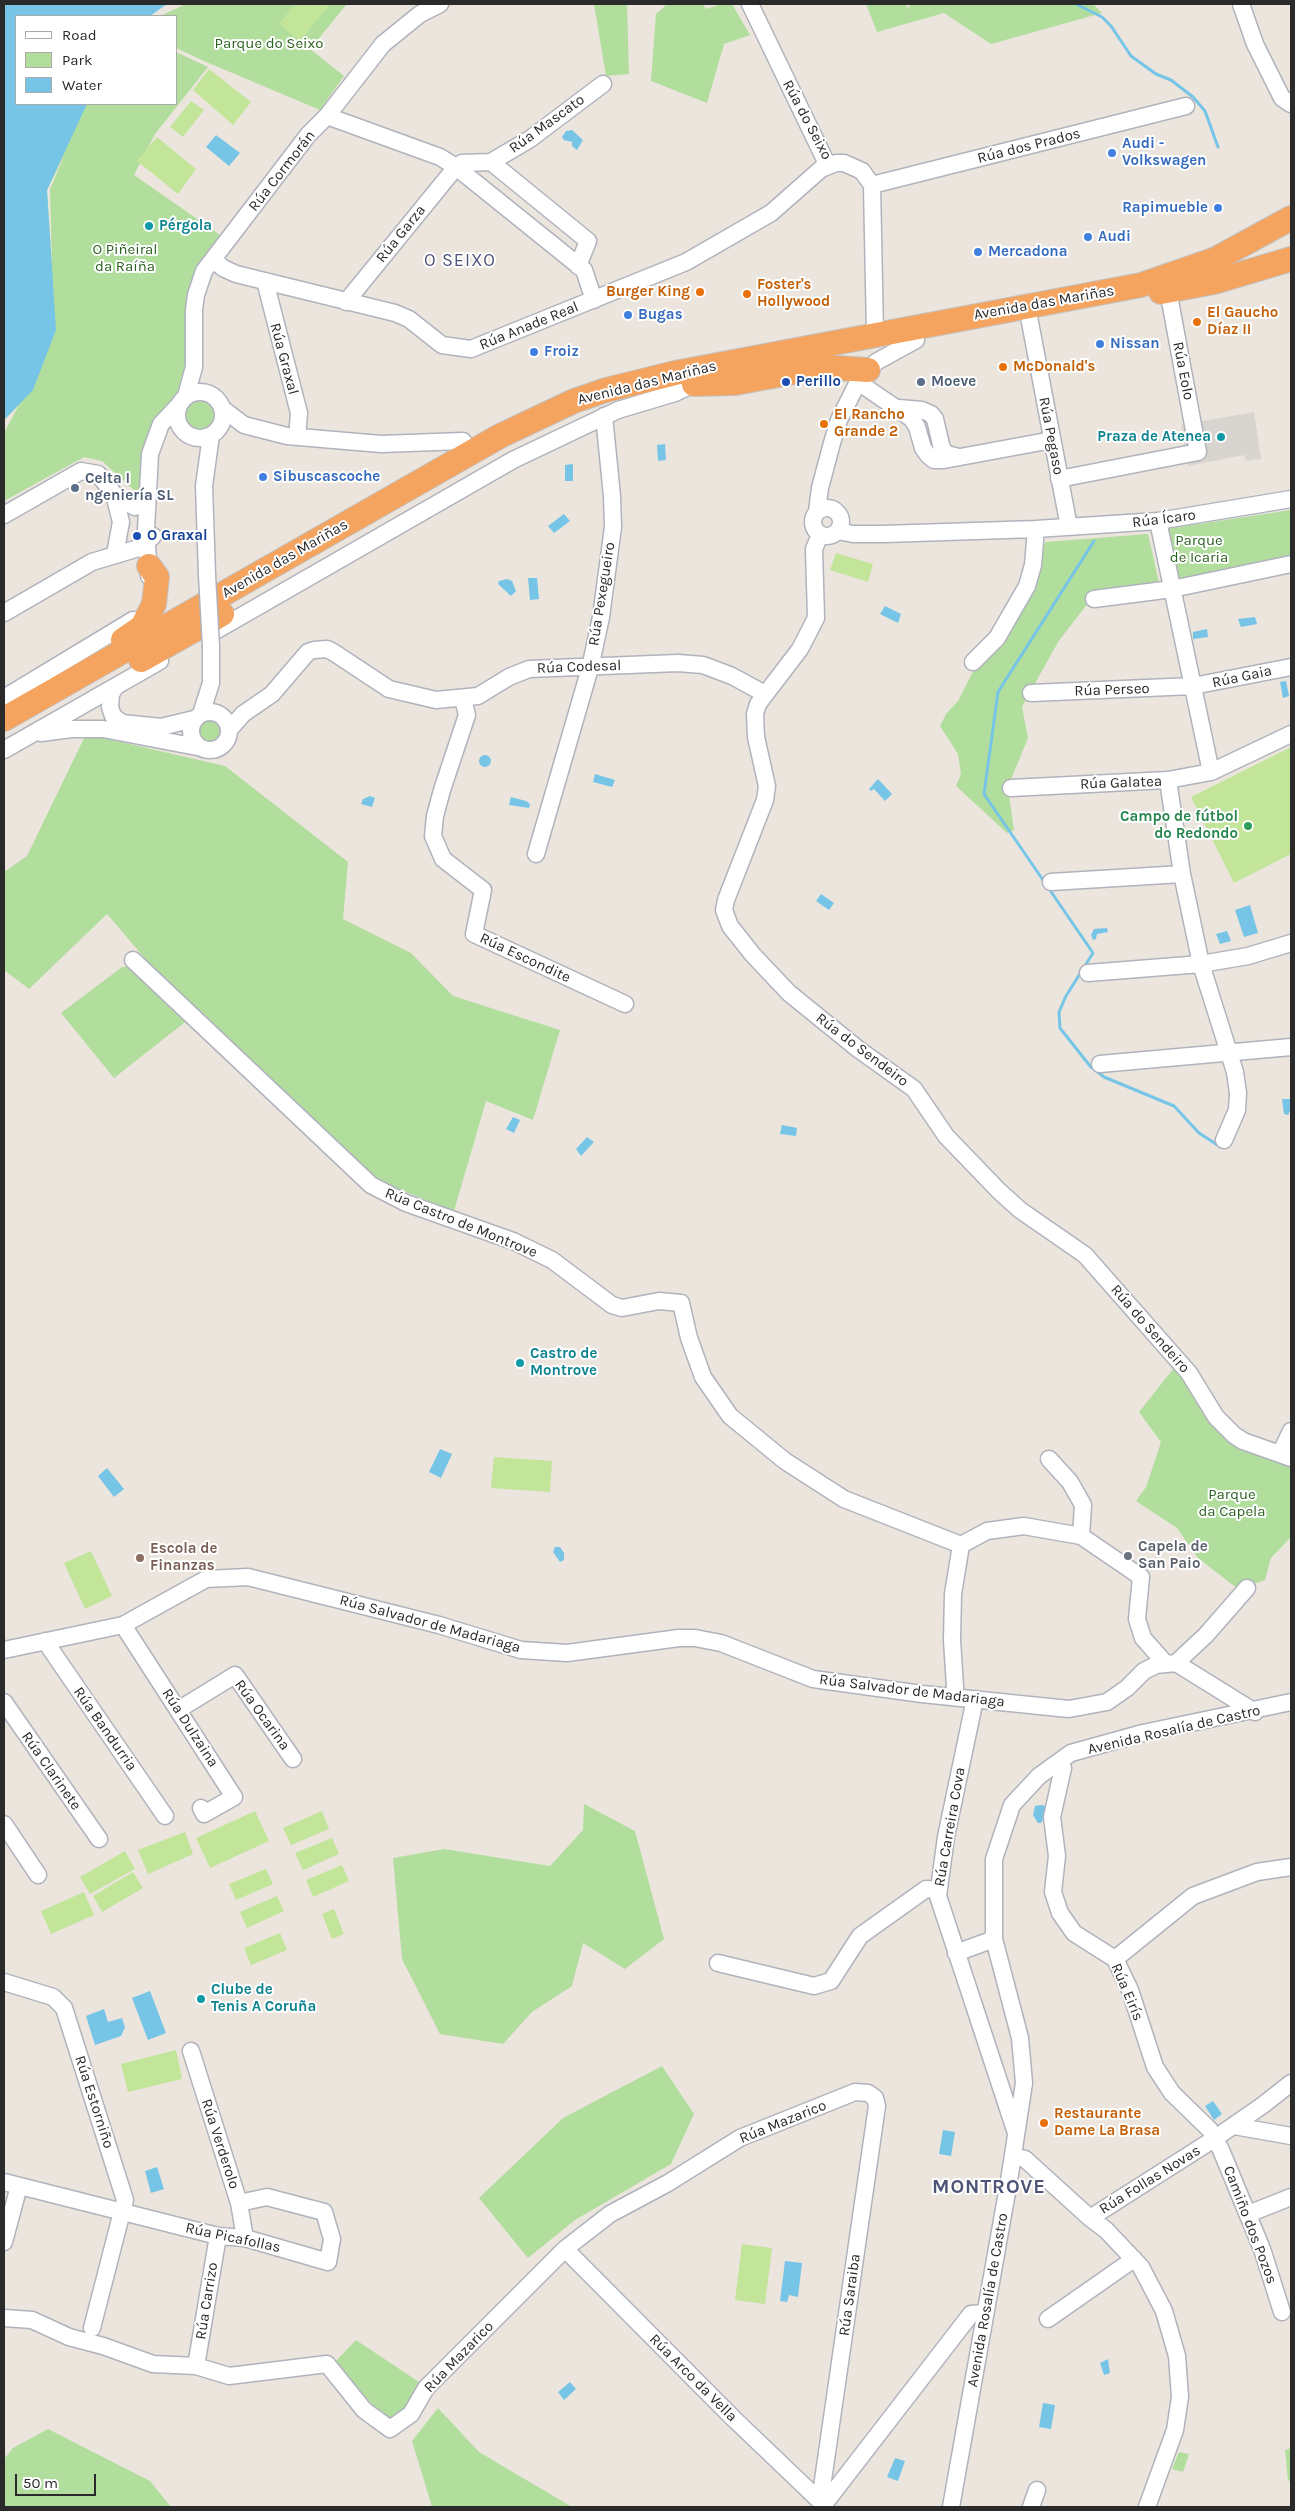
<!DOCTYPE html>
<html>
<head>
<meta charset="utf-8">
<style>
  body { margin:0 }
  #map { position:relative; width:1295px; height:2511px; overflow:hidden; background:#ebe5dd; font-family:Karla,sans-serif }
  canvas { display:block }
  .frame { position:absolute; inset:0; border:5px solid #2a2a2a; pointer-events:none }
  .legend { position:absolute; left:15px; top:15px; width:162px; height:90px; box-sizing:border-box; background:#fff; border:1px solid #aaa; margin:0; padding:6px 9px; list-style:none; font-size:15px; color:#2a2a2a }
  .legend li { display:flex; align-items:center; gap:10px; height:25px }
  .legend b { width:25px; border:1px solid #aaa }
  .scale { position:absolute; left:15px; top:2474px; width:81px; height:22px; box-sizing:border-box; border:2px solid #2a2a2a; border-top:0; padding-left:6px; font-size:15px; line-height:18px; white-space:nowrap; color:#2a2a2a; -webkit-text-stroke:4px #fff; paint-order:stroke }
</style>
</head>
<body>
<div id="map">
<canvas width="1295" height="2511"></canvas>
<div class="frame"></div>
<ul class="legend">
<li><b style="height:6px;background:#fff"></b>Road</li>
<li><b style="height:14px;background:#b1de9d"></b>Park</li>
<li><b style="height:14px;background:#76c5e7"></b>Water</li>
</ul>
<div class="scale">50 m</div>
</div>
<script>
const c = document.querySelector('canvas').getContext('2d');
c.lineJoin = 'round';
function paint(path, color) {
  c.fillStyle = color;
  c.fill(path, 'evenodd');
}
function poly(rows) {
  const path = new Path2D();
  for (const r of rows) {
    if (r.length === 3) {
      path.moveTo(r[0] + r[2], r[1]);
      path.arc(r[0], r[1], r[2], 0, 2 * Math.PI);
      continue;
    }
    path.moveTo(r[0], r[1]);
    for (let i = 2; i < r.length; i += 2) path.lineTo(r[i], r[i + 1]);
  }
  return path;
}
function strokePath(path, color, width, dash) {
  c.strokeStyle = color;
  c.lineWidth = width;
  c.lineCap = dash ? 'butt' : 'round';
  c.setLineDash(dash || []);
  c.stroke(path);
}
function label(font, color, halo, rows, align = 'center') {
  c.font = font + ' Karla,sans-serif';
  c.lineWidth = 4;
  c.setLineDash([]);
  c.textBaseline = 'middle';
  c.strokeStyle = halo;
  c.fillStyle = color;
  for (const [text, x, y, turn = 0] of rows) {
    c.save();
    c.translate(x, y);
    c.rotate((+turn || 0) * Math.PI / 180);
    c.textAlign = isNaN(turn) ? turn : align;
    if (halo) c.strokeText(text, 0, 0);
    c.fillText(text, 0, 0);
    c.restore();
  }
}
paint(poly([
  [186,4,347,4,310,49,344,76,320,110,204,61,176,48,176,16,160,16],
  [594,4,627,4,629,74,606,76],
  [667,4,703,4,706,9,722,4,732,4,750,35,724,44,707,103,651,81,656,14],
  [866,4,904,4,910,9,909,4,1093,4,1102,13,991,44,944,13,877,32],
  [176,52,208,67,155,134,134,175,223,237,203,265,187,371,179,394,148,434,143,452,143,491,136,492,102,461,84,457,4,501,4,433,19,405,4,420,4,141,24,104,176,104],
  [66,152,50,189,52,265,47,190],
  [200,415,14],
  [1291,510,1291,556,1179,580,1166,529],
  [1148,534,1160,587,1098,590,1058,642,1022,707,1028,738,1012,777,1009,795,1014,830,1007,833,956,786,961,774,958,754,940,726,946,714,958,701,975,668,1046,542],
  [209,732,11],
  [86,734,225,766,348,862,343,919,411,953,453,996,560,1030,533,1120,486,1101,454,1211,376,1180,172,990,107,914,29,989,4,970,4,872,27,856],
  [137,966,189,1019,114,1078,61,1013,122,967],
  [1177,1364,1214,1421,1291,1463,1291,1537,1271,1558,1265,1580,1238,1589,1198,1558,1177,1528,1136,1501,1146,1487,1161,1442,1139,1412],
  [584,1804,635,1831,664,1939,625,1969,583,1943,572,1986,532,2012,503,2044,440,2034,402,1959,393,1858,444,1849,550,1866,583,1830],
  [662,2066,694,2114,671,2164,575,2220,528,2258,479,2198,563,2118],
  [356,2340,419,2382,410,2406,389,2422,334,2363],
  [438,2408,479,2452,572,2507,432,2507,412,2441],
  [48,2429,150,2481,171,2507,4,2507,4,2459,13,2448],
  [1291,2448,1291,2482,1288,2480,1285,2450],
  [1179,2452,1189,2454,1183,2472,1172,2469]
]), '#b1de9d');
paint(poly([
  [295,4,330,4,300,41,279,24],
  [209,69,251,102,233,125,193,90],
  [191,101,204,110,183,137,170,127],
  [157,137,196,169,178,194,137,161],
  [836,553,873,564,868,582,830,570],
  [1291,747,1291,854,1234,883,1191,797],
  [494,1457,552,1461,550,1492,491,1488],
  [91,1551,112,1596,85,1609,64,1563],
  [255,1811,269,1841,210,1868,196,1838],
  [322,1811,329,1829,291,1845,283,1828],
  [185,1832,193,1854,148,1874,138,1850],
  [332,1838,339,1854,303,1870,295,1853],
  [125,1851,135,1869,90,1894,80,1877],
  [342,1865,349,1881,313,1897,306,1880],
  [266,1869,273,1884,236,1900,229,1884],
  [133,1872,143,1888,102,1912,93,1896],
  [84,1892,94,1915,51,1934,41,1911],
  [277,1896,284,1911,247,1928,240,1912],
  [334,1909,344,1934,332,1939,322,1914],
  [280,1933,287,1950,251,1965,244,1948],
  [176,2050,182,2079,128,2092,121,2064],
  [742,2244,772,2248,765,2304,735,2300]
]), '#c2e599');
paint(poly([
  [1254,412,1261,459,1246,461,1244,455,1188,466,1181,425]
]), '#d8d4cf');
paint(poly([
  [4,4,167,4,150,16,16,16,16,104,87,104,47,190,56,330,33,390,4,420],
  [572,130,583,140,577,150,572,146,572,142,564,140,562,137,566,131],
  [216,135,240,153,229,166,206,147],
  [665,444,666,460,658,461,657,445],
  [573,464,573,481,565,481,565,465],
  [564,514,570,521,554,533,548,526],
  [528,578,537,578,539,599,530,600],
  [507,579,512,581,516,591,511,596,498,584,499,581],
  [885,606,901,614,898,623,880,614],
  [1255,617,1257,624,1241,627,1238,619],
  [1207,629,1208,637,1193,639,1193,632],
  [1286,681,1289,696,1283,698,1280,682],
  [485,761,6],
  [595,774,615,780,612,787,593,782],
  [878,779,892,794,885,801,874,789,871,791,869,789],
  [370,796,375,798,372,807,361,804,363,799],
  [511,797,526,801,530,804,529,808,509,805],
  [821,894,834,903,829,910,816,901],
  [1250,905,1258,933,1244,937,1235,910],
  [1107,928,1108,932,1097,934,1096,939,1093,940,1091,935,1094,929],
  [1227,931,1231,941,1220,944,1216,934],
  [1282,1099,1291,1099,1291,1109,1288,1115,1284,1114],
  [513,1117,520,1120,514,1133,506,1129],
  [782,1125,797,1128,796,1136,780,1134],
  [587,1137,594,1142,581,1156,576,1149],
  [440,1449,452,1454,441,1478,429,1472],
  [107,1468,124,1489,114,1497,98,1476],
  [555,1547,560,1547,564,1553,564,1560,560,1562,553,1552],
  [1041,1805,1047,1806,1047,1813,1041,1823,1038,1823,1033,1815,1035,1806],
  [150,1991,166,2033,148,2040,132,1998],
  [104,2009,108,2022,122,2018,125,2027,121,2036,95,2045,86,2016],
  [1213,2101,1222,2114,1214,2120,1205,2106],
  [943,2130,955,2132,951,2156,939,2154],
  [157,2167,164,2189,151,2193,145,2171],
  [785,2261,802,2263,798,2297,789,2295,787,2302,780,2301],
  [1108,2359,1110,2373,1104,2375,1100,2363],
  [570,2382,576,2389,564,2400,558,2392],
  [1043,2403,1055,2405,1051,2429,1039,2427],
  [895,2458,905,2461,898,2481,887,2477]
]), '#76c5e7');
strokePath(poly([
  [1076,4,1102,17,1111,26,1131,56,1156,74,1171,80,1193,97,1205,111,1218,147],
  [1094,541,998,692,984,794,1093,953,1066,996,1059,1012,1060,1028,1090,1066,1104,1077,1174,1106,1199,1133,1219,1146]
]), '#76c5e7', 3);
const minor = poly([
  [750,4,828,166],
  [1241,4,1255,44,1282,98,1291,104],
  [327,116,440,157,456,167,584,270,594,300],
  [491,162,530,139,603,84],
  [872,185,1186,106],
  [213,259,223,268,236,274,395,313,409,319,442,345,471,349,686,262,771,213,821,169,836,163,844,163,862,171,872,185,875,334],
  [265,281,299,413,297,437],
  [346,302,456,167,462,163,491,162,588,241,578,266],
  [1029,317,1069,527],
  [858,382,912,419,917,427,923,448,928,455,934,460,944,460,1052,440],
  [200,415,23],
  [186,396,194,367,194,310,196,295,204,271,308,135,327,116,383,44,420,14,440,4],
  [899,408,922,410,931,414,935,419,942,449,947,454,958,457],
  [223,409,244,425,287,436,381,444,463,441],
  [1059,479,1198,452,1168,290],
  [114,494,121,522,115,554],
  [827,522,14],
  [817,511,820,488,832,443,839,420,858,382,876,362,916,340],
  [4,515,81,471,98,474,114,494,127,503,135,507,147,503],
  [1158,521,1211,772],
  [838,531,853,534,884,534,1036,529,1158,521,1291,499],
  [820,535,814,549,816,618,800,649,758,704,755,714,756,737,767,786,765,800,726,900,724,910,730,926,753,955,789,993,858,1049,914,1089,946,1136,999,1191,1020,1210,1085,1255,1189,1373,1216,1417,1234,1435,1243,1441,1291,1458],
  [207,575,204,486,211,435],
  [149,576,146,529,150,454,161,424,178,406],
  [1094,599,1172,589,1291,564],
  [4,613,92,562,142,547,153,536],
  [210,634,513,460,618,410,675,393,694,384],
  [973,662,997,638,1027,586,1033,565,1036,529],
  [116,686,111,694,110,707,113,716,122,723,161,727,194,719],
  [1031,693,1193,686,1291,667],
  [4,698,133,620],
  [463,699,467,715,442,790,435,816,433,836,443,859,483,890,474,934,625,1004],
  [210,731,19],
  [201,714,211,683,211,647],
  [229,730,243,714,272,694,308,652,314,650,327,649,333,652,389,689,436,700,478,696,509,677,529,669,678,663,703,665,732,676,765,694],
  [41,733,71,729,103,729,197,747],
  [4,750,160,661],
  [1168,780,1182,874,1201,964,1235,1072,1238,1093,1237,1110,1224,1140],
  [1011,788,1168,780,1211,772,1291,734],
  [536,854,590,668,601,617,613,527,612,496,604,416],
  [1051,882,1182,874],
  [133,960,371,1185,406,1203,513,1241,552,1260,612,1305,622,1308,659,1301,681,1303,689,1338,703,1377,730,1416,785,1461,844,1499,961,1545],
  [1088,973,1201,964,1248,956,1291,943],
  [1100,1064,1291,1047],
  [1280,1454,1291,1431],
  [1049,1459,1070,1482,1083,1505,1081,1536],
  [123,1625,234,1797,204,1814,201,1808],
  [45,1641,165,1816],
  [4,1650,123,1625,206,1579,248,1577,439,1625,521,1650,567,1653,679,1638,695,1638,721,1643,813,1679,922,1694,1069,1709,1107,1702,1127,1688,1144,1671,1156,1665,1176,1663,1255,1712],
  [1176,1663,1206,1635,1247,1588],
  [953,1697,955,1687,952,1640,953,1594,961,1545,987,1531,1024,1526,1081,1536,1141,1577,1137,1619,1143,1638,1165,1663],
  [975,1699,946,1837,938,1896,1016,2133],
  [4,1702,99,1839],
  [178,1710,235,1675,293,1759],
  [1060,1761,1063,1768,1052,1817,1057,1856,1053,1892,1060,1913,1074,1933,1115,1959,1130,1990,1155,2067,1172,2093,1210,2130,1221,2150,1262,2249,1282,2312],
  [4,1824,38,1875],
  [956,1953,994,1939],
  [1115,1959,1193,1896,1257,1872,1291,1867],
  [718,1963,814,1986,831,1981,860,1936,926,1889,938,1890],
  [4,1982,53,1997,64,2008,125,2200,92,2328],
  [191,2051,239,2203,245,2238],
  [1234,2126,1291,2136],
  [1013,2156,1025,2159,1090,2218,1214,2139,1263,2105,1291,2083],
  [4,2182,218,2236,245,2238,328,2262,332,2239,324,2212,267,2197,239,2203],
  [1248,2214,1291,2197],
  [1090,2218,1106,2230,1141,2267,1164,2311,1177,2356,1180,2397,1175,2430,1147,2507],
  [4,2242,19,2186],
  [565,2249,733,2418,824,2505],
  [4,2318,32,2320,69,2337,103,2346,153,2364,196,2366,229,2376,327,2364,364,2410,390,2429,411,2414,426,2388,565,2249,610,2214,668,2183,740,2138,855,2092,868,2093,875,2098,877,2106,820,2501],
  [1048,2319,1134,2259],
  [196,2366,218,2236],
  [822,2507,971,2314,985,2313],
  [951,2507,1009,2181,1024,2083,1020,2038,994,1939,994,1859,1012,1805,1039,1776,1071,1753,1143,1733,1291,1702],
  [1031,2507,1037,2490]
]);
const highway = poly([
  [1161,292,1214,282,1291,259],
  [694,384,735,383,822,367,868,370],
  [123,640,142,627,154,604,157,577,149,566],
  [141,660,222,614],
  [4,719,500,436,574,401,606,390,675,373,1141,285,1216,259,1291,218]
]);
strokePath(minor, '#b0b3bd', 19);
strokePath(highway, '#c3c3c3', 26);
strokePath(minor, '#fff', 16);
strokePath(highway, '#f4a45f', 24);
const minorBridge = poly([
  [207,575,211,647]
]);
strokePath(minorBridge, '#b0b3bd', 19, []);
strokePath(minorBridge, '#fff', 16);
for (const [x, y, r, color] of [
  [1112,153,5,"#3f7fe0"],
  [1218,208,5,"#3f7fe0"],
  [149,226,5,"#0f9aa8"],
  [1088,237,5,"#3f7fe0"],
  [978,252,5,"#3f7fe0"],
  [700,292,5,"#e8710a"],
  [747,294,5,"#e8710a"],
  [628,315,5,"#3f7fe0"],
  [1197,322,5,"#e8710a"],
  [1100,344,5,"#3f7fe0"],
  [534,352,5,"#3f7fe0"],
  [1003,367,5,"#e8710a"],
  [786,382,5,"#1a4fb4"],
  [921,382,5,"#5c6f8a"],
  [824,424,5,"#e8710a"],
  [1221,437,5,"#0f9aa8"],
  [263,477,5,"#3f7fe0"],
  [75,488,5,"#5c6f8a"],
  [137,536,5,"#1a4fb4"],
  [1248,826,5,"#2e9e5b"],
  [520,1363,5,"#0f9aa8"],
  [1128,1556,5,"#6b7280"],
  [140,1558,5,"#8d6e63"],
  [201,1999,5,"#0f9aa8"],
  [1044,2123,5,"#e8710a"]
]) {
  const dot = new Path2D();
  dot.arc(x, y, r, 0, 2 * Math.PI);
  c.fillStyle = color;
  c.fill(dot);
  strokePath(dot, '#fff', 2);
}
label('15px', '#2b621f', '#fff', [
  ["Parque do Seixo",269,44],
  ["O Piñeiral",125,250],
  ["da Raíña",125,267],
  ["Parque",1199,541],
  ["de Icaria",1199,558],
  ["Parque",1232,1495],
  ["da Capela",1232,1512]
]);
label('15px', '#2a2a2a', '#fff', [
  ["Rúa do Seixo",807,120,62],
  ["Rúa Mascato",547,124,-36],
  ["Rúa dos Prados",1029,146,-14],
  ["Rúa Cormorán",282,171,-52],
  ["Rúa Garza",401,234,-51],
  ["Avenida das Mariñas",1044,303,-10],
  ["Rúa Anade Real",529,326,-22],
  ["Rúa Graxal",284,359,75],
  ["Rúa Eolo",1183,371,79],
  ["Avenida das Mariñas",647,383,-14],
  ["Rúa Pegaso",1051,436,79],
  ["Rúa Ícaro",1164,519,-7],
  ["Avenida das Mariñas",285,559,-30],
  ["Rúa Pexegueiro",602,594,-81],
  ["Rúa Codesal",579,667,-2],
  ["Rúa Gaia",1242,677,-12],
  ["Rúa Perseo",1112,690,-2],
  ["Rúa Galatea",1121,783,-2],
  ["Rúa Escondite",525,958,25],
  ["Rúa do Sendeiro",862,1050,37],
  ["Rúa Castro de Montrove",461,1223,22],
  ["Rúa do Sendeiro",1150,1329,49],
  ["Rúa Salvador de Madariaga",430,1624,15],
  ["Rúa Salvador de Madariaga",912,1691,7],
  ["Rúa Ocarina",262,1715,54],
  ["Rúa Dulzaina",190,1728,57],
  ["Rúa Bandurria",105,1729,55],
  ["Avenida Rosalía de Castro",1174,1730,-13],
  ["Rúa Clarinete",51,1771,55],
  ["Rúa Carreira Cova",950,1827,-80],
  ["Rúa Eirís",1127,1992,67],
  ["Rúa Estorniño",94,2102,72],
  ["Rúa Mazarico",783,2122,-22],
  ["Rúa Verderolo",220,2144,72],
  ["Rúa Follas Novas",1150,2180,-32],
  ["Camiño dos Pozos",1250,2225,69],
  ["Rúa Picafollas",233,2238,12],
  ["Rúa Saraiba",850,2295,-82],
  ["Avenida Rosalía de Castro",988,2300,-80],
  ["Rúa Carrizo",207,2301,-81],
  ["Rúa Mazarico",459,2357,-46],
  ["Rúa Arco da Vella",693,2378,45]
]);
label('bold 15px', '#366cbe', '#fff', [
  ["Audi -",1122,144],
  ["Volkswagen",1122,161],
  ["Rapimueble",1208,208,"right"],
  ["Audi",1098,237],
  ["Mercadona",988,252],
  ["Bugas",638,315],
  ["Nissan",1110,344],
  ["Froiz",544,352],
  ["Sibuscascoche",273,477]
], 'left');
label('bold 15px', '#0d838f', '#fff', [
  ["Pérgola",159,226],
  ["Praza de Atenea",1211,437,"right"],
  ["Castro de",530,1354],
  ["Montrove",530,1371],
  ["Clube de",211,1990],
  ["Tenis A Coruña",211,2007]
], 'left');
label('bold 15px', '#c56008', '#fff', [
  ["Foster's",757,285],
  ["Hollywood",757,302],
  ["Burger King",690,292,"right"],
  ["El Gaucho",1207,313],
  ["Díaz II",1207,330],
  ["McDonald's",1013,367],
  ["El Rancho",834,415],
  ["Grande 2",834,432],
  ["Restaurante",1054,2114],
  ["Dame La Brasa",1054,2131]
], 'left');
label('bold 15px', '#164399', '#fff', [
  ["Perillo",796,382],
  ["O Graxal",147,536]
], 'left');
label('bold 15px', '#4e5e75', '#fff', [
  ["Moeve",931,382],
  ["Celta I",85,479],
  ["ngeniería SL",85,496]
], 'left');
label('bold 15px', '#27864d', '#fff', [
  ["Campo de fútbol",1238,817],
  ["do Redondo",1238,834]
], 'right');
label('bold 15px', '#5b616d', '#fff', [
  ["Capela de",1138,1547],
  ["San Paio",1138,1564]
], 'left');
label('bold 15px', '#785e54', '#fff', [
  ["Escola de",150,1549],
  ["Finanzas",150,1566]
], 'left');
c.letterSpacing = '1px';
label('18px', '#4d5478', '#fff', [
  ["O SEIXO",460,261]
]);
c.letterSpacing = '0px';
c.letterSpacing = '1px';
label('bold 20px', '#4d5478', '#fff', [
  ["MONTROVE",989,2187]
]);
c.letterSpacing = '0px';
</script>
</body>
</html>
